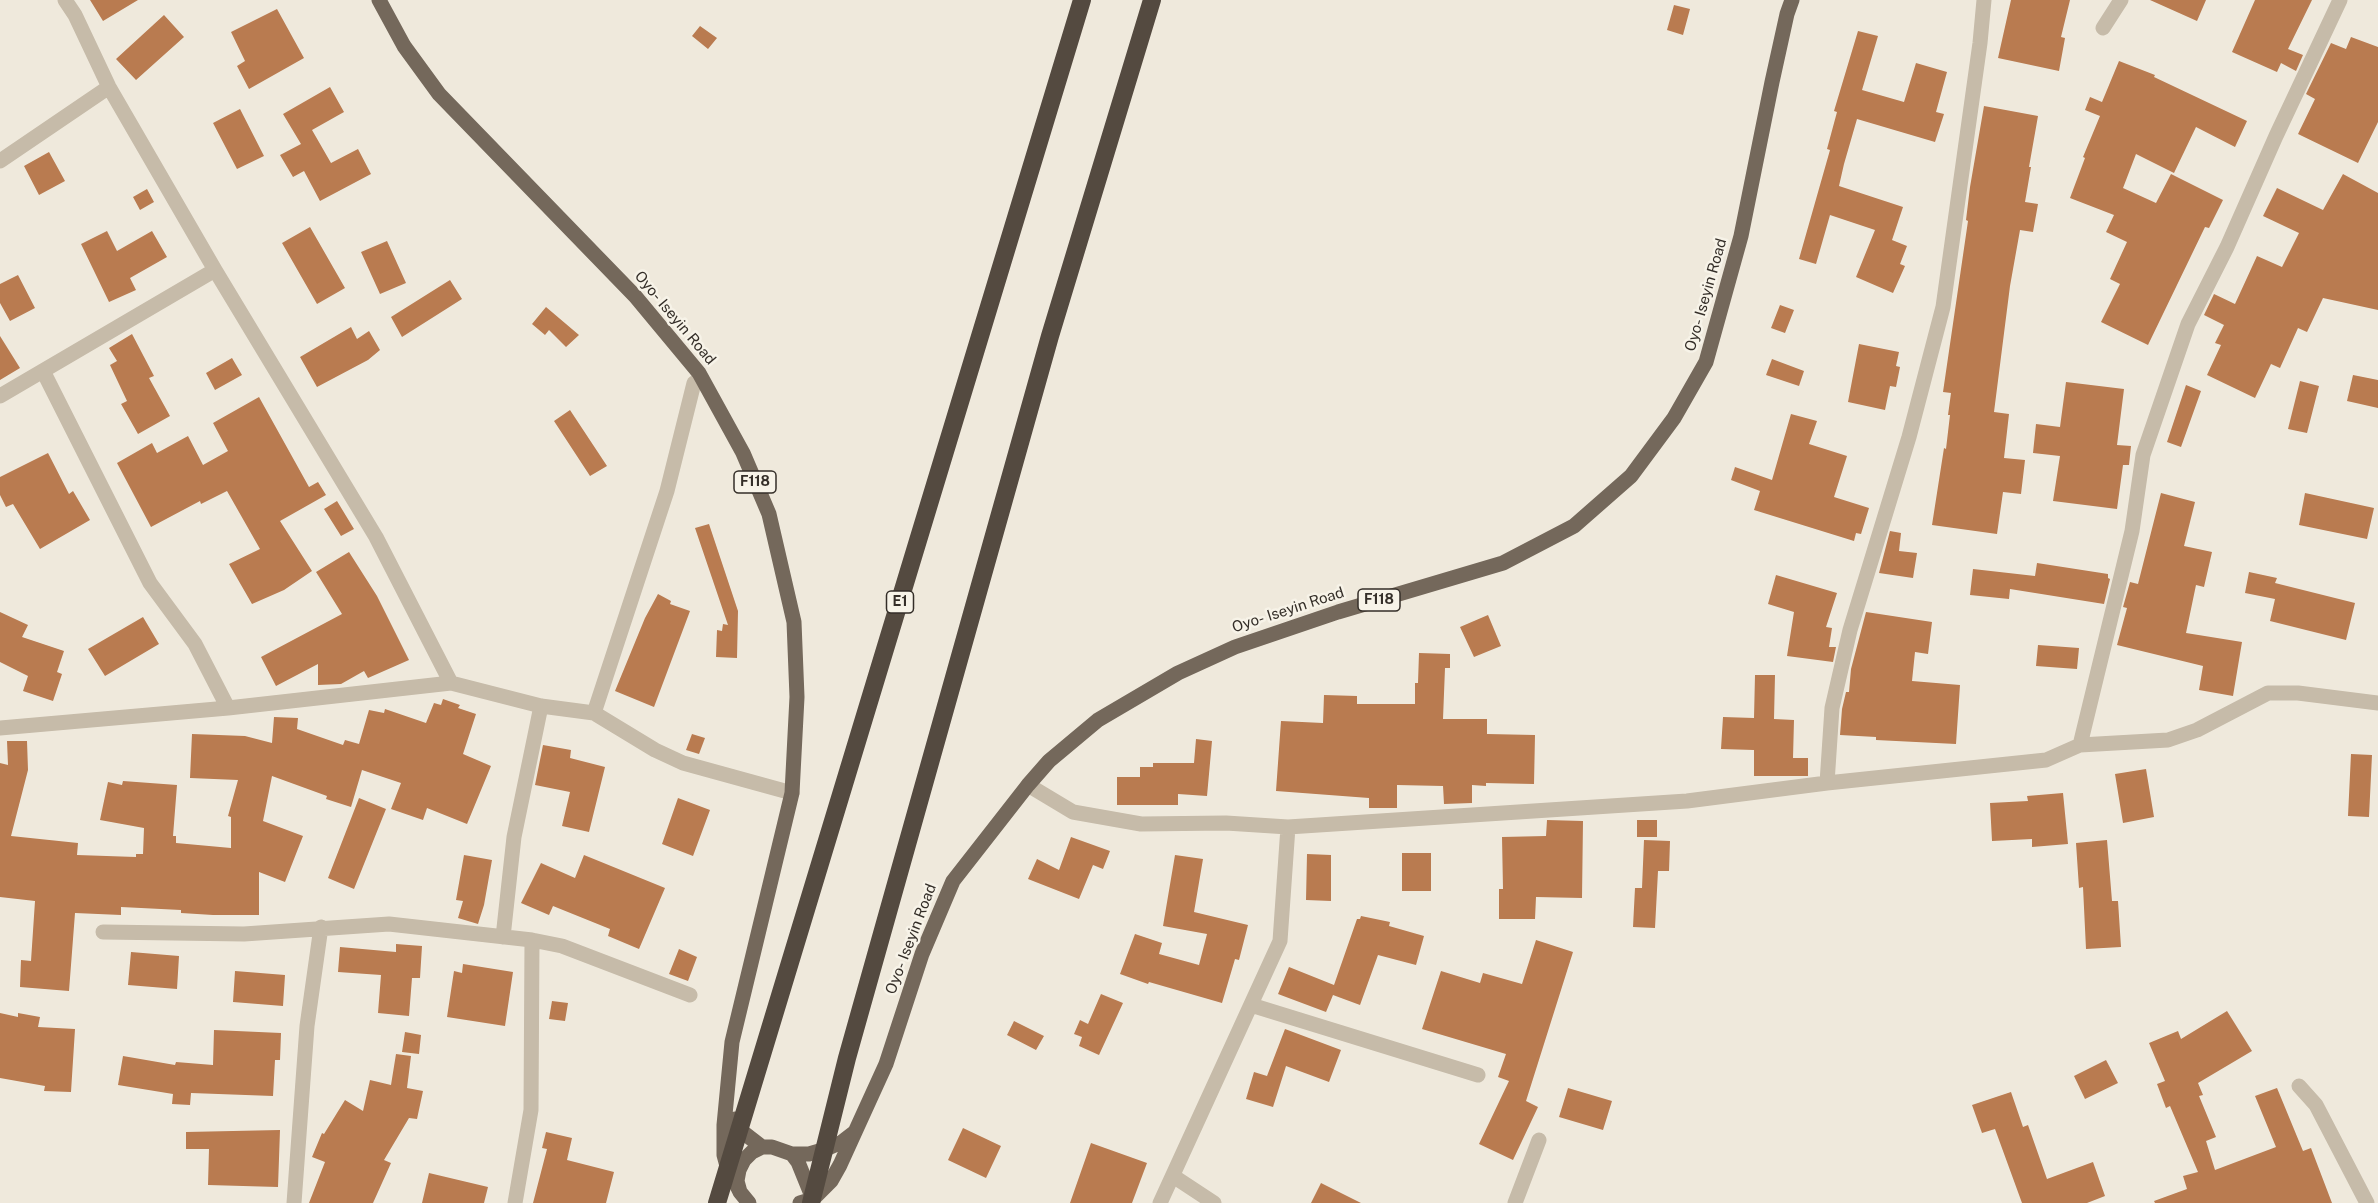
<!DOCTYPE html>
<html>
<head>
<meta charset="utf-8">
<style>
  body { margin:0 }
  canvas { display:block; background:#efe9dc }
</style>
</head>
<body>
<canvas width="2378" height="1203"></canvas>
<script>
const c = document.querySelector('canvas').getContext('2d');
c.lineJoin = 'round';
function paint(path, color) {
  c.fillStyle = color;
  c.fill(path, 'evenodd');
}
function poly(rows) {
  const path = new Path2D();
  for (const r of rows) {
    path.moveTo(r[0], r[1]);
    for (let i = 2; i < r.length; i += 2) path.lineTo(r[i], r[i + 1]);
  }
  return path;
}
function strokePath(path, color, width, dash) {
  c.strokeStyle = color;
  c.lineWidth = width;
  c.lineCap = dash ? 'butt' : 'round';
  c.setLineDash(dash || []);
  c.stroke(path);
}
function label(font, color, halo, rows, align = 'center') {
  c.font = font + ' "Public Sans",sans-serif';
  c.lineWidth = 5;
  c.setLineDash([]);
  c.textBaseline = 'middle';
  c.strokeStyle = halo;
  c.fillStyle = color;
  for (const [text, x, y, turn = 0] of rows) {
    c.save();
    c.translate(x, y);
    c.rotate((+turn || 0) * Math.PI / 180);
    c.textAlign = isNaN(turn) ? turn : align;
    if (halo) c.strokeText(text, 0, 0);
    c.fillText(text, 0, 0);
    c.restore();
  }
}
paint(poly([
  [90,0,138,0,103,21],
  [2011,0,2070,0,2061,37,2065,38,2059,71,1998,58],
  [2150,0,2206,0,2197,21],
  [2255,0,2312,0,2288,49,2303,55,2296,71,2281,63,2277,72,2232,52],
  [1674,5,1690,9,1683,35,1667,30],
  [277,9,304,58,249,89,237,66,245,61,231,32],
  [164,15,184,37,136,80,116,59],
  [700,26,717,38,708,49,692,36],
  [1858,31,1878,36,1862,90,1904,102,1916,63,1947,72,1936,112,1944,114,1935,142,1857,119,1844,164,1839,186,1903,207,1892,240,1907,246,1900,264,1905,266,1893,293,1856,277,1875,230,1830,215,1816,264,1799,259,1830,150,1827,149,1837,112,1834,111],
  [2351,37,2378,47,2378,122,2358,163,2298,134,2315,99,2306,94,2331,43,2346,49],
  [2119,61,2155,75,2154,77,2247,121,2235,147,2196,127,2174,173,2136,154,2123,188,2156,203,2171,174,2223,200,2209,228,2205,227,2148,345,2101,322,2120,284,2110,279,2127,242,2106,232,2114,215,2070,198,2085,158,2083,157,2100,116,2085,110,2090,97,2102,102],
  [330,87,344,112,312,130,331,163,358,149,371,174,320,201,304,171,293,177,280,155,301,144,283,114],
  [1984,106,2038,116,2029,167,2031,167,2025,202,2038,204,2033,232,2020,230,2010,286,1994,412,2009,414,2004,458,2025,460,2021,494,2003,492,1997,534,1932,525,1944,448,1946,449,1950,415,1948,415,1951,393,1943,392,1968,221,1966,220,1970,187],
  [240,109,264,156,237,169,213,123],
  [49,152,65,181,39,195,24,166],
  [2343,174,2378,193,2378,310,2323,298,2307,332,2298,328,2280,368,2271,364,2255,398,2207,375,2221,345,2215,343,2224,325,2204,315,2214,294,2235,304,2257,256,2282,267,2299,233,2263,216,2277,188,2323,210],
  [147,189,154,202,140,210,133,197],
  [310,227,345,288,317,304,282,243],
  [107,231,117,251,152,231,167,257,130,278,136,290,109,302,81,244],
  [387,241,406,283,380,294,361,252],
  [18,275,35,308,10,321,0,303,0,284],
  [450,280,462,299,402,337,391,317],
  [1780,305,1794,310,1785,333,1771,328],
  [546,307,579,335,566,347,549,330,545,335,532,324],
  [351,327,357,339,369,331,380,350,368,360,317,387,300,357],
  [132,334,154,376,149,378,170,416,138,434,121,404,127,401,110,365,117,361,109,348],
  [0,336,20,368,0,380],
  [1859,344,1899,352,1896,366,1900,367,1896,387,1890,386,1885,410,1848,402],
  [232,358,242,375,215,390,206,373],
  [1772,359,1804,371,1799,386,1766,375],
  [2353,375,2378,380,2378,408,2347,401],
  [2300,381,2319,386,2307,433,2288,429],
  [2066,382,2124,389,2117,445,2131,446,2129,465,2123,465,2117,509,2053,501,2060,456,2033,453,2036,424,2060,427],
  [2186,385,2201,391,2181,447,2167,442],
  [259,397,309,487,318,482,326,495,280,521,312,571,284,590,252,604,229,564,260,549,227,491,201,504,200,501,151,527,117,463,152,443,157,453,188,436,203,465,228,451,213,423],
  [570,410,607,466,590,476,554,421],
  [1791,414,1817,421,1809,444,1847,456,1834,497,1869,508,1861,534,1856,533,1854,541,1754,510,1760,491,1731,480,1735,467,1772,480],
  [48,453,69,494,73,491,90,520,40,549,13,504,6,507,0,495,0,477],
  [2161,493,2195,502,2184,546,2212,552,2204,587,2196,585,2186,633,2242,642,2233,696,2199,690,2203,666,2117,645,2127,608,2123,607,2130,582,2138,584],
  [2305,493,2374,508,2367,539,2299,525],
  [337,501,354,529,341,536,324,509],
  [709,524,738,611,737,658,716,657,717,630,722,631,723,624,728,625,695,528],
  [1890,531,1901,533,1899,551,1917,553,1913,578,1879,573],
  [349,552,377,596,409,660,368,678,364,671,341,684,318,685,318,664,276,686,261,657,342,614,316,572],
  [2037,563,2108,574,2108,578,2110,579,2104,604,2010,589,2009,599,1970,595,1973,569,2035,576],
  [2249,572,2277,578,2275,583,2355,603,2346,640,2270,621,2275,599,2245,593],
  [1776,575,1837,593,1826,627,1832,628,1829,647,1836,647,1833,662,1787,656,1794,612,1768,604],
  [658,594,671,601,670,604,690,611,654,707,615,691,645,618],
  [0,612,28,625,22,637,64,651,57,672,62,674,53,701,23,691,28,676,0,662],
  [1866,612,1932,622,1928,654,1915,652,1912,681,1960,685,1956,744,1876,740,1876,737,1840,735,1842,709,1846,692,1849,692,1851,669],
  [1488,615,1501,646,1474,657,1460,627],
  [143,617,159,644,105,676,88,649],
  [2038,645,2079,648,2077,669,2036,666],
  [1419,653,1450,654,1450,668,1445,668,1443,719,1487,719,1487,734,1535,735,1534,784,1486,783,1486,786,1472,785,1472,803,1444,804,1443,786,1397,785,1397,808,1369,808,1369,798,1276,791,1281,721,1323,723,1324,695,1357,696,1357,704,1415,704,1415,683,1418,683],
  [1755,675,1775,675,1774,719,1794,720,1793,758,1808,758,1808,776,1754,776,1754,750,1721,749,1723,717,1754,718],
  [443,699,460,705,458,708,476,714,463,754,491,766,467,824,427,808,423,820,391,809,401,783,362,770,351,807,326,799,327,796,272,776,263,821,303,836,285,882,259,872,259,915,213,915,181,913,181,910,121,907,121,915,75,913,69,991,20,987,21,960,31,961,35,901,0,897,0,763,8,765,7,741,27,741,28,770,11,836,78,843,77,855,136,857,136,854,143,854,144,828,100,820,108,782,122,785,123,781,177,785,173,836,176,836,176,843,231,848,231,817,228,816,238,780,190,778,192,734,245,736,272,743,274,717,298,718,297,729,343,745,345,740,359,744,369,710,384,713,385,709,426,723,434,703,441,705],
  [692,734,705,738,699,754,686,750],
  [1196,739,1212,741,1207,796,1178,794,1178,805,1117,805,1117,777,1140,777,1140,767,1153,767,1153,763,1194,763],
  [543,745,571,750,570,758,605,767,589,832,562,826,570,792,535,785],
  [2351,754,2372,755,2369,817,2348,816],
  [2146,769,2154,817,2123,823,2115,774],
  [2063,793,2068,844,2032,847,2032,839,1992,841,1990,803,2028,801,2027,796],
  [359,798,386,809,354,889,328,878],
  [678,798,710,810,693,856,662,844],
  [1547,820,1583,821,1582,898,1536,897,1535,919,1499,919,1499,889,1503,889,1502,837,1546,836],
  [1637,820,1657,820,1657,837,1637,837],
  [1071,837,1110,851,1103,869,1093,865,1079,899,1028,879,1037,859,1059,870],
  [1644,840,1670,841,1669,871,1658,871,1655,928,1633,927,1635,888,1642,888],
  [2107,840,2112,901,2118,901,2121,947,2086,949,2083,887,2079,888,2076,843],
  [1402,853,1431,853,1431,891,1402,891],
  [1307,854,1331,855,1331,901,1306,900],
  [464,855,492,860,484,905,478,924,458,918,463,901,456,900],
  [584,855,665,888,639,949,608,936,610,929,553,906,549,915,521,903,541,863,575,878],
  [1175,855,1203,859,1194,912,1248,925,1239,960,1235,959,1222,1003,1149,982,1148,984,1120,974,1135,934,1162,943,1159,954,1199,965,1207,934,1163,926],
  [1361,916,1390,922,1389,926,1424,936,1416,965,1378,955,1360,1005,1333,995,1326,1012,1278,994,1289,967,1334,985,1357,919,1360,919],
  [1536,940,1573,952,1526,1101,1538,1107,1513,1160,1479,1144,1509,1081,1498,1077,1506,1054,1422,1029,1441,971,1480,983,1483,973,1522,984],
  [396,944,422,946,420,978,412,978,409,1016,378,1013,381,975,338,972,340,947,396,952],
  [679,949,697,957,688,981,669,974],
  [131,952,179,956,177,989,128,985],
  [463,964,513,972,505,1026,447,1017,454,971,462,973],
  [235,971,285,975,283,1006,233,1002],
  [1101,994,1123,1003,1099,1055,1079,1046,1082,1037,1074,1034,1080,1020,1088,1024],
  [552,1001,568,1003,565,1021,549,1019],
  [2227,1011,2252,1051,2198,1083,2203,1095,2199,1096,2216,1137,2206,1141,2215,1170,2276,1147,2255,1096,2277,1088,2303,1151,2311,1148,2332,1203,2155,1203,2154,1201,2187,1189,2183,1176,2198,1172,2170,1106,2166,1108,2157,1084,2165,1081,2149,1043,2178,1031,2181,1039],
  [0,1013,18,1017,18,1013,40,1017,38,1027,75,1029,71,1092,44,1091,45,1086,0,1078],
  [1014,1021,1044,1036,1036,1050,1007,1035],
  [1285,1029,1341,1050,1329,1082,1286,1066,1273,1107,1246,1099,1254,1072,1267,1076],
  [214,1030,281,1033,280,1060,275,1060,273,1096,191,1093,190,1105,172,1104,173,1094,118,1085,123,1056,175,1065,176,1062,213,1065],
  [405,1032,421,1035,419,1054,402,1052],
  [396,1054,411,1056,407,1088,423,1091,417,1119,409,1118,384,1160,391,1163,373,1203,309,1203,325,1162,312,1157,322,1133,324,1134,345,1100,363,1111,370,1080,391,1085],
  [2106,1060,2118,1083,2085,1099,2074,1076],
  [1568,1088,1612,1101,1603,1130,1559,1117],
  [2011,1092,2023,1127,2028,1125,2047,1179,2093,1162,2105,1196,2087,1203,2022,1203,1995,1129,1982,1133,1972,1105],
  [963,1128,1001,1146,986,1178,948,1160],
  [280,1130,278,1187,208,1185,209,1149,186,1149,186,1132],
  [546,1132,572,1138,567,1160,614,1172,606,1203,533,1203,547,1149,542,1148],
  [1091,1143,1147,1163,1132,1203,1070,1203],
  [429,1173,488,1187,484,1203,422,1203],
  [1321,1183,1361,1203,1311,1203]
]), '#b97b50');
strokePath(poly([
  [65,0,75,15,109,87,215,270,376,537,451,683],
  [2103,28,2121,0],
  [0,161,109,87],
  [43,371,150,583,195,644,228,708],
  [0,396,215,270],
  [594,713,667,491,694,383],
  [0,728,228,708,451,683,541,706,594,713,655,750,683,763,792,793],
  [2080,745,2132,531,2143,455,2188,324,2227,247,2276,136,2340,0],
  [1827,783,1832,708,1850,630,1909,437,1943,307,1980,43,1984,0],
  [1028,785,1073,812,1141,824,1226,823,1288,827,1687,801,1827,783,2046,760,2080,745,2168,740,2197,730,2268,693,2298,693,2378,703],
  [103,932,244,934,389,924,532,940,562,946,690,995],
  [503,937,514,837,541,706],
  [1251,1005,1478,1075],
  [2299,1086,2316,1105,2367,1203],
  [1173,1176,1214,1203],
  [294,1203,307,1026,321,927],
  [515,1203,531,1110,532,940],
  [1160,1203,1280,941,1288,827],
  [1515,1203,1539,1140]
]), '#c6bba9', 15);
strokePath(poly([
  [379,0,404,46,439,94,635,296,699,373,743,453,769,514,794,622,797,697,792,793,732,1042,724,1125,724,1155,727,1166,740,1192],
  [735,1119,740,1130,762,1147],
  [792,1154,809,1154,826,1149,842,1142,855,1132],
  [749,1203,740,1192,737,1181,739,1170,744,1160,752,1152,762,1147,772,1147,792,1154,798,1162,813,1199],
  [800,1203,813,1199,831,1181,840,1165,886,1064,922,954,953,881,1028,785,1049,761,1098,720,1178,673,1235,647,1338,612,1503,563,1574,526,1631,476,1674,418,1706,362,1741,236,1772,82,1787,14,1792,0]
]), '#74685b', 15);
strokePath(poly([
  [717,1203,1082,0],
  [811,1203,847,1058,1050,336,1152,0]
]), '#544a40', 18);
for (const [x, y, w] of [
  [755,482,42],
  [1379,600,42],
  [900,602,27]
]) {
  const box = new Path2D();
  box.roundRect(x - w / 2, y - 11, w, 22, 4.5);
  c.fillStyle = '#f7f3e8';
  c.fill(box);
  strokePath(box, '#342e28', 1.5);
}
label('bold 14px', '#342e28', null, [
  ["F118",755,482],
  ["F118",1379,600],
  ["E1",900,602]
]);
label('15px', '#342e28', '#f7f3e8', [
  ["Oyo- Iseyin Road",1706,295,-74],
  ["Oyo- Iseyin Road",675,318,50],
  ["Oyo- Iseyin Road",1288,610,-18],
  ["Oyo- Iseyin Road",911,939,-69]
]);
</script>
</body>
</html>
